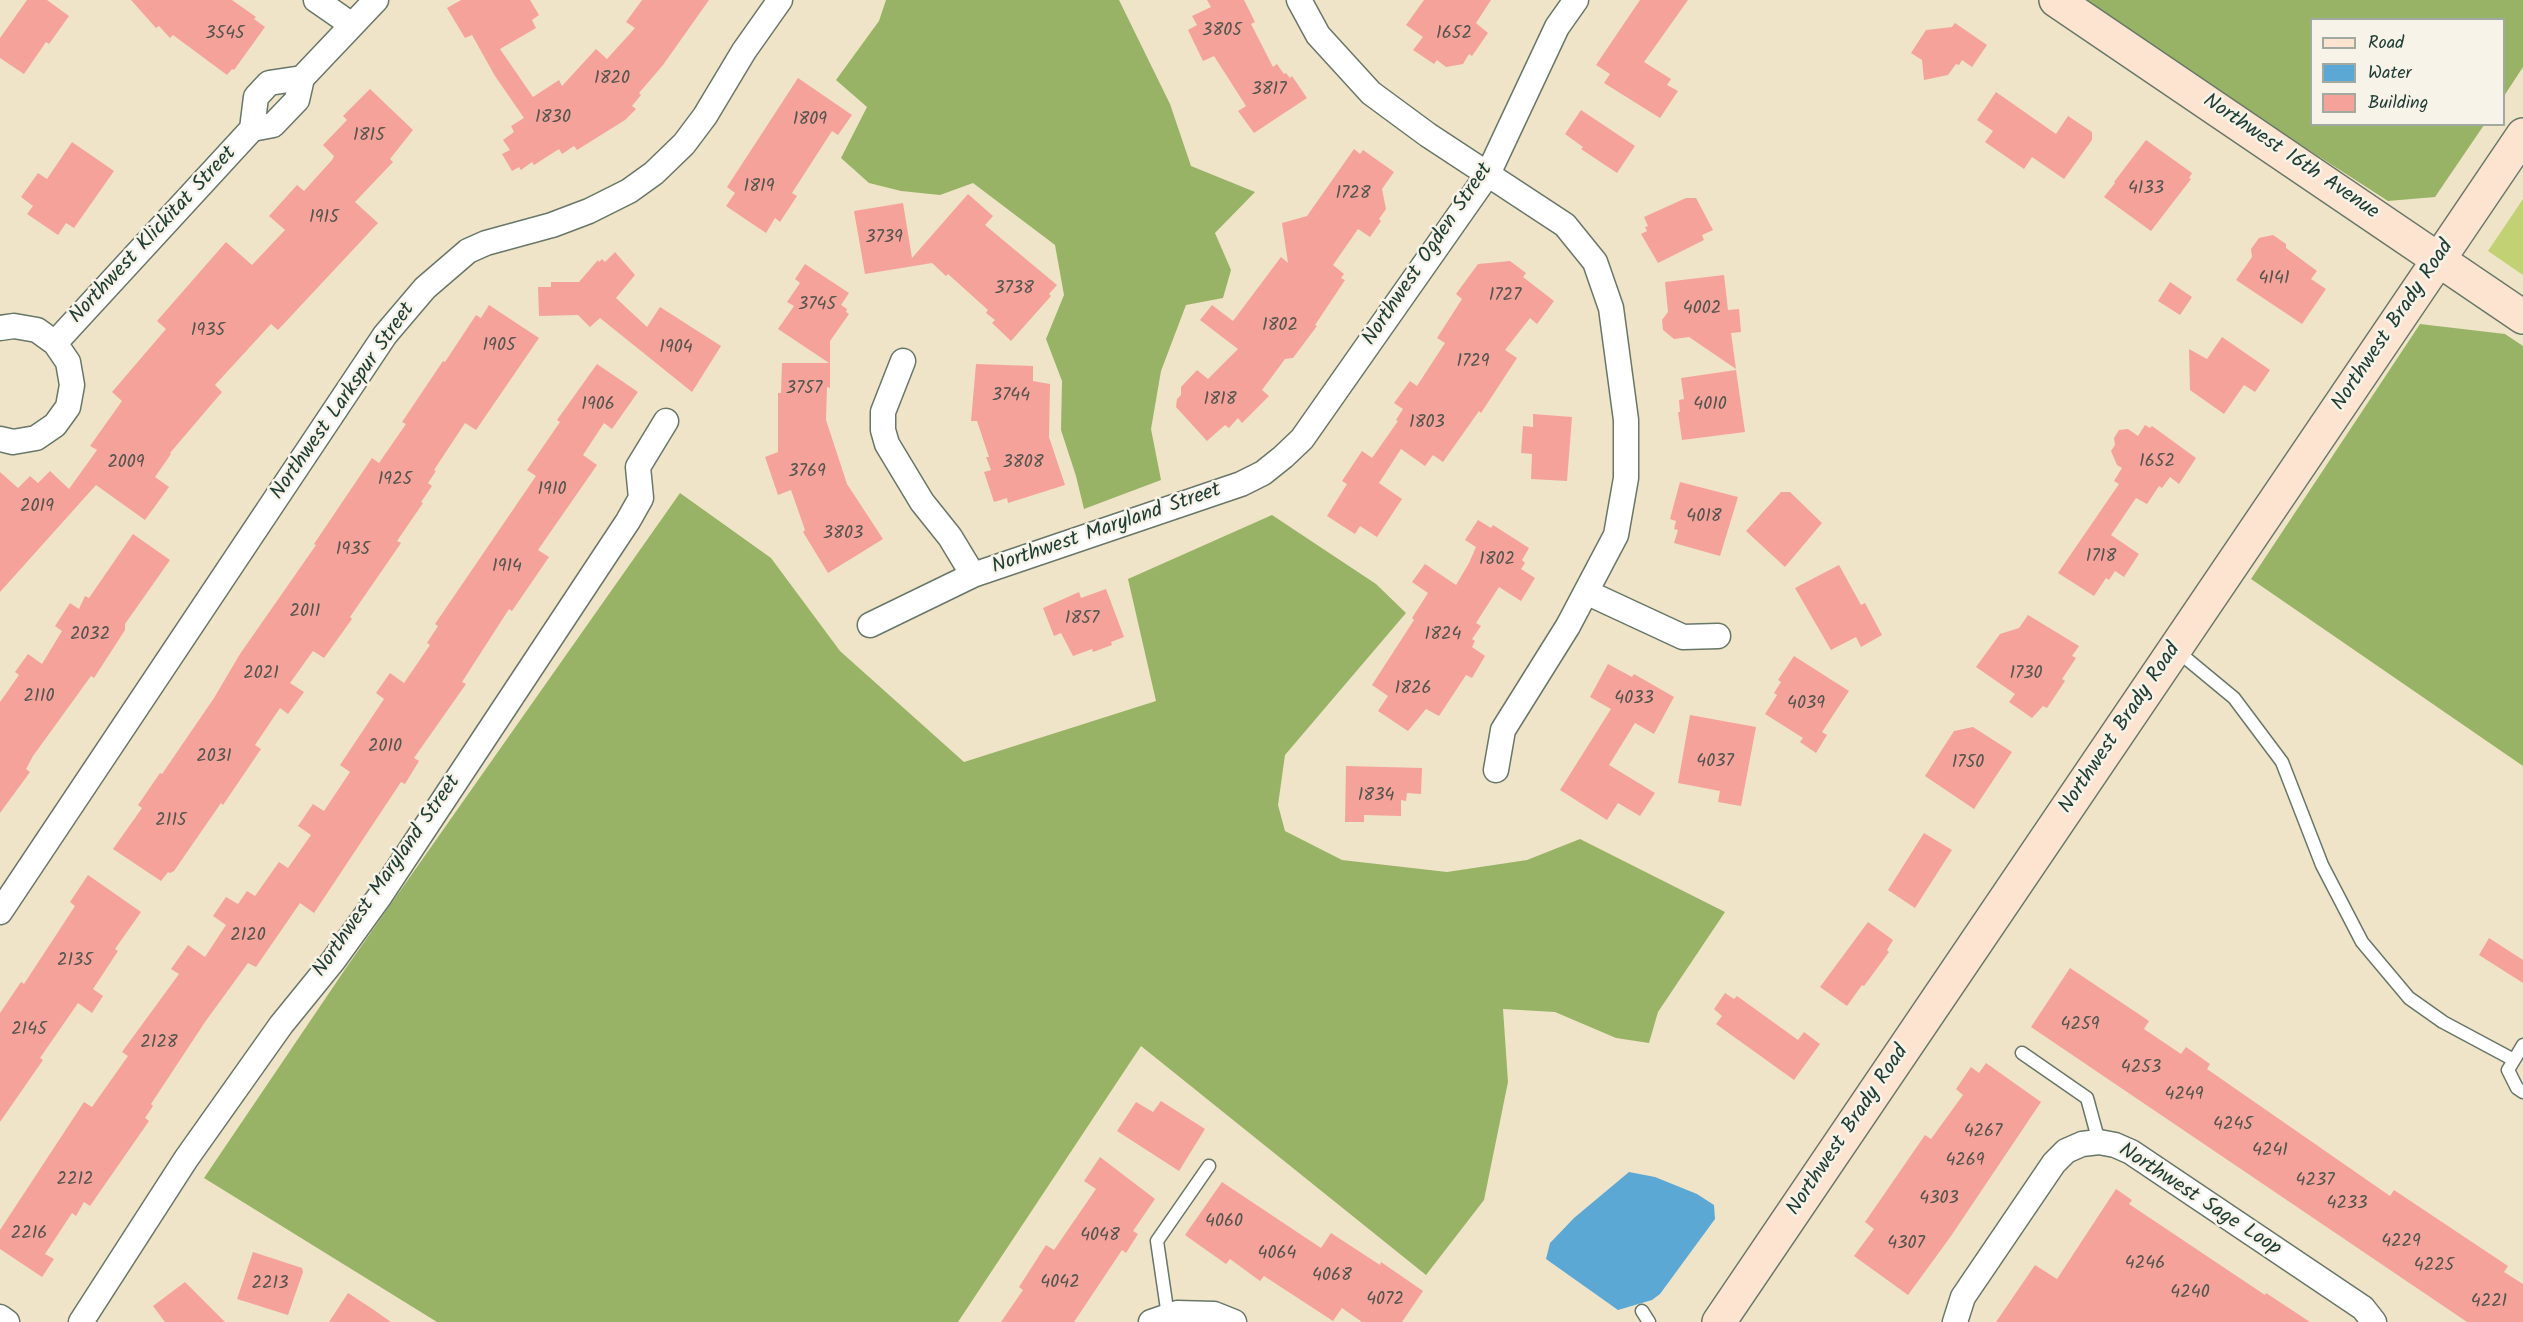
<!DOCTYPE html>
<html>
<head>
<meta charset="utf-8">
<style>
  body { margin:0 }
  #map { position:relative; width:2523px; height:1322px; overflow:hidden; background:#efe4c8; font-family:Kalam,sans-serif }
  canvas { display:block }
  .legend { position:absolute; left:2310px; top:18px; width:195px; height:108px; box-sizing:border-box; background:#f7f3e8; border:2px solid #a1aaa0; margin:0; padding:8px 10px; list-style:none; font-size:18px; color:#1f3d34 }
  .legend li { display:flex; align-items:center; gap:12px; height:30px }
  .legend b { width:30px; border:2px solid #a1aaa0 }
</style>
</head>
<body>
<div id="map">
<canvas width="2523" height="1322"></canvas>
<ul class="legend">
<li><b style="height:8px;background:#fde4d0"></b>Road</li>
<li><b style="height:16px;background:#5ca8d5"></b>Water</li>
<li><b style="height:16px;background:#f5a29b"></b>Building</li>
</ul>
</div>
<script>
const c = document.querySelector('canvas').getContext('2d');
c.lineJoin = 'round';
function paint(path, color) {
  c.fillStyle = color;
  c.fill(path, 'evenodd');
}
function poly(rows) {
  const path = new Path2D();
  for (const r of rows) {
    path.moveTo(r[0], r[1]);
    for (let i = 2; i < r.length; i += 2) path.lineTo(r[i], r[i + 1]);
  }
  return path;
}
function strokePath(path, color, width, dash) {
  c.strokeStyle = color;
  c.lineWidth = width;
  c.lineCap = dash ? 'butt' : 'round';
  c.setLineDash(dash || []);
  c.stroke(path);
}
function label(font, color, halo, rows, align = 'center') {
  c.font = font + ' Kalam,sans-serif';
  c.lineWidth = 5;
  c.setLineDash([]);
  c.textBaseline = 'middle';
  c.strokeStyle = halo;
  c.fillStyle = color;
  for (const [text, x, y, turn = 0] of rows) {
    c.save();
    c.translate(x, y);
    c.rotate((+turn || 0) * Math.PI / 180);
    c.textAlign = isNaN(turn) ? turn : align;
    if (halo) c.strokeText(text, 0, 0);
    c.fillText(text, 0, 0);
    c.restore();
  }
}
paint(poly([
  [2523,199,2523,275,2488,251]
]), '#c1d174');
paint(poly([
  [886,0,1119,0,1170,104,1191,166,1255,192,1215,233,1231,270,1223,298,1186,305,1161,371,1151,429,1161,480,1084,509,1076,476,1061,430,1062,381,1046,339,1064,295,1055,245,973,183,940,195,901,191,869,183,841,158,867,107,836,80,879,21],
  [2076,0,2523,0,2523,67,2504,96,2504,20,2312,20,2312,124,2484,125,2435,197,2388,201],
  [2420,324,2505,334,2523,346,2523,766,2251,579],
  [680,493,771,558,840,651,964,762,1156,701,1128,579,1272,515,1376,584,1406,613,1285,755,1278,805,1285,831,1342,860,1447,872,1527,860,1580,839,1725,912,1658,1012,1649,1043,1616,1038,1555,1012,1503,1009,1508,1082,1484,1200,1426,1275,1141,1046,958,1322,437,1322,204,1178,348,965]
]), '#98b366');
paint(poly([
  [1629,1172,1655,1177,1697,1194,1714,1205,1715,1219,1660,1294,1652,1300,1618,1310,1546,1259,1550,1243,1574,1218]
]), '#5ca8d5');
paint(poly([
  [27,0,47,0,69,16,49,44,46,42,24,74,0,58,0,38],
  [131,0,232,0,256,17,254,19,265,27,234,70,232,69,227,75,173,35,170,38,159,26,156,28],
  [461,0,530,0,539,15,532,20,536,28,500,49,533,97,559,80,562,86,596,49,607,59,635,28,626,22,642,0,709,0,663,65,639,93,641,95,632,106,636,109,625,120,577,150,574,146,562,154,559,149,534,165,532,162,521,170,519,167,512,171,502,154,510,150,503,140,514,132,511,126,524,118,495,76,472,35,465,38,447,8],
  [1207,0,1244,0,1255,22,1251,24,1273,67,1277,64,1284,74,1286,73,1290,78,1292,76,1307,98,1254,133,1238,111,1246,106,1214,56,1203,61,1188,30,1197,25,1192,16,1211,7],
  [1424,0,1491,0,1476,23,1488,33,1472,56,1469,54,1463,64,1446,67,1437,60,1434,64,1413,50,1423,37,1406,25],
  [1640,0,1688,0,1644,62,1671,79,1667,85,1678,91,1660,118,1604,83,1610,74,1596,65],
  [1955,23,1987,45,1972,67,1962,60,1959,65,1956,64,1948,75,1924,80,1922,60,1911,53,1926,30,1952,27],
  [798,78,852,115,838,135,832,131,792,193,797,196,780,222,775,218,766,233,726,206,735,193,727,187],
  [370,89,413,130,390,159,393,162,355,202,378,223,278,330,271,324,215,385,222,392,170,453,171,454,155,477,169,487,145,520,96,485,0,592,0,472,18,488,30,476,38,483,50,471,69,489,97,450,90,446,122,401,112,392,166,329,157,321,226,242,252,265,285,230,269,216,297,185,304,191,332,160,334,156,323,145,347,120,343,116],
  [1996,92,2056,134,2068,116,2092,132,2092,140,2064,179,2032,157,2024,169,1985,142,1993,131,1977,120],
  [1581,110,1635,146,1617,173,1581,149,1583,147,1565,134],
  [2146,140,2192,173,2189,178,2191,179,2151,231,2104,197,2115,183,2114,182],
  [72,142,114,171,74,228,66,223,58,235,27,214,33,206,21,197,38,173,47,179],
  [1354,149,1360,154,1363,150,1394,172,1382,189,1386,209,1379,219,1381,221,1370,237,1358,229,1333,265,1344,274,1341,278,1345,280,1315,325,1317,326,1293,358,1285,359,1262,390,1269,396,1242,423,1238,418,1229,428,1225,425,1207,441,1176,407,1177,399,1181,395,1181,387,1197,370,1208,379,1238,349,1200,320,1212,305,1233,321,1281,257,1288,263,1282,223,1307,216],
  [968,194,993,216,985,225,1057,285,1049,294,1051,296,1011,341,992,323,995,320,986,313,988,310,948,274,946,276,932,263,865,274,854,211,903,203,912,258],
  [1686,198,1696,198,1713,230,1702,235,1704,240,1658,263,1641,234,1647,231,1645,227,1648,226,1644,217],
  [2273,235,2286,244,2286,248,2317,271,2311,279,2326,289,2302,324,2236,280,2252,257,2251,249,2259,238],
  [615,252,635,275,616,298,647,327,660,307,721,346,692,392,600,318,590,327,578,315,539,316,538,287,551,287,551,282,579,282,598,260,599,262,602,259,605,262],
  [1510,261,1526,273,1523,277,1554,301,1537,324,1530,318,1505,350,1517,358,1481,413,1479,411,1443,462,1433,455,1425,466,1401,449,1379,483,1402,499,1377,537,1360,526,1355,534,1327,516,1347,484,1342,481,1362,451,1372,458,1398,421,1396,420,1403,409,1394,403,1410,381,1417,386,1445,343,1437,338,1462,299,1456,294,1478,264],
  [805,264,849,293,841,305,847,309,846,312,849,314,830,341,830,388,827,387,826,420,847,484,883,539,828,573,803,532,805,530,791,490,778,495,765,457,778,452,778,393,781,393,782,363,829,363,778,329,794,306,787,302,800,283,795,279],
  [1724,275,1728,310,1739,309,1741,332,1731,333,1736,369,1689,337,1674,339,1663,330,1662,320,1668,312,1665,282],
  [2170,282,2192,297,2180,315,2158,301],
  [489,305,539,338,476,430,465,423,434,470,436,471,428,483,432,486,421,502,423,503,397,541,401,543,350,617,352,619,324,658,313,651,290,683,304,692,288,714,280,708,255,745,261,749,223,805,221,803,174,871,170,873,168,872,161,881,113,849,142,808,138,805,160,773,162,774,214,698,240,654,316,545,314,544,372,458,379,463,406,424,402,422,443,361,445,362,476,315,481,318],
  [2222,337,2270,370,2255,392,2244,385,2224,414,2190,390,2189,349,2207,359],
  [597,364,638,392,612,429,604,423,583,455,597,465,538,550,549,557,512,611,509,609,462,682,466,684,414,758,419,761,405,784,401,782,314,913,300,903,256,967,248,963,205,1022,151,1104,153,1106,145,1118,149,1121,90,1206,84,1202,76,1216,72,1213,45,1254,54,1259,42,1277,0,1249,0,1230,84,1102,92,1107,128,1056,122,1052,179,974,171,969,188,945,205,957,226,925,213,916,226,897,238,904,247,891,255,896,279,862,288,868,311,835,298,826,313,804,324,811,350,772,340,765,384,699,376,693,390,673,404,683,430,645,427,643,438,626,435,624,536,476,527,470,560,422,557,420],
  [976,364,1033,366,1033,381,1050,384,1049,437,1065,485,1008,503,1007,498,994,502,984,472,991,470,986,457,989,457,977,421,971,421],
  [1736,370,1745,432,1682,440,1678,412,1680,412,1679,400,1684,399,1681,378],
  [1533,414,1572,417,1567,481,1531,479,1532,454,1521,453,1523,426,1533,427],
  [2145,425,2150,428,2152,426,2196,458,2179,484,2170,477,2162,488,2159,486,2147,504,2136,498,2111,535,2139,554,2124,577,2115,571,2109,580,2106,578,2094,596,2058,573,2119,484,2114,481,2122,468,2117,465,2111,451,2115,445,2114,438,2119,430,2128,429,2138,436],
  [1680,482,1738,497,1720,556,1674,543,1678,530,1674,529,1676,521,1670,519],
  [1781,492,1790,492,1822,523,1785,567,1746,531],
  [1478,520,1491,528,1493,525,1529,548,1522,560,1525,563,1521,569,1535,578,1521,601,1499,587,1476,623,1481,626,1472,639,1475,641,1472,647,1485,656,1472,678,1466,675,1439,716,1426,709,1408,731,1378,711,1388,696,1372,685,1414,620,1412,618,1428,593,1412,582,1425,564,1456,585,1469,563,1476,547,1465,540],
  [133,534,170,560,125,624,125,630,94,678,91,676,33,756,26,769,30,772,0,813,0,702,19,675,15,672,28,654,42,664,62,631,55,626,70,603,79,609,85,596,89,598],
  [1839,565,1861,605,1865,603,1882,635,1861,647,1856,637,1831,650,1795,588],
  [1106,589,1124,637,1111,642,1112,645,1093,652,1092,649,1073,656,1061,633,1054,636,1043,608,1079,592,1081,598],
  [2028,615,2079,646,2072,656,2076,658,2062,679,2065,681,2047,708,2043,706,2032,718,2009,702,2015,694,1976,667,2000,634,2019,628],
  [1794,656,1849,691,1822,732,1827,735,1816,753,1800,742,1803,738,1765,714,1777,695,1774,693,1781,682,1778,680],
  [1608,664,1632,677,1634,674,1674,697,1654,734,1635,723,1609,765,1655,793,1640,816,1618,803,1607,820,1560,790,1611,709,1590,697],
  [1690,715,1756,727,1741,806,1718,802,1720,791,1678,783],
  [1973,727,2012,752,1974,809,1925,776,1954,731],
  [1346,766,1422,768,1421,794,1407,793,1406,801,1401,800,1401,816,1364,815,1364,822,1345,822],
  [1924,833,1952,850,1915,908,1888,890],
  [88,875,141,912,115,949,118,951,93,989,103,996,92,1013,78,1003,40,1058,43,1060,0,1122,0,1013,21,982,24,984,75,906,70,902],
  [1868,922,1893,940,1887,950,1889,952,1864,986,1862,985,1847,1006,1820,987],
  [2489,938,2523,960,2523,983,2479,955],
  [2070,968,2149,1021,2144,1029,2181,1054,2186,1047,2210,1064,2207,1069,2390,1196,2394,1190,2508,1266,2504,1272,2523,1284,2523,1322,2467,1322,2031,1027],
  [1725,993,1734,999,1737,996,1798,1040,1804,1032,1820,1044,1794,1080,1716,1024,1722,1016,1714,1009],
  [1986,1063,2041,1102,1951,1236,1908,1295,1854,1256,1874,1229,1865,1222,1925,1135,1931,1139,1963,1095,1956,1089,1971,1067,1979,1073],
  [1161,1101,1205,1129,1179,1171,1117,1131,1136,1102,1153,1112],
  [1100,1157,1155,1199,1133,1231,1138,1234,1126,1253,1122,1250,1074,1322,1001,1322,1023,1290,1019,1287,1046,1245,1054,1250,1096,1189,1084,1181],
  [1222,1182,1321,1248,1331,1233,1380,1265,1381,1262,1423,1291,1402,1322,1362,1322,1342,1308,1333,1321,1264,1276,1260,1281,1230,1259,1226,1264,1185,1235],
  [2116,1189,2132,1200,2129,1204,2265,1295,2266,1293,2310,1322,1996,1322,2035,1265,2057,1279],
  [253,1252,302,1268,303,1272,288,1315,237,1299],
  [185,1282,225,1322,165,1322,153,1306],
  [348,1293,371,1308,391,1322,329,1322]
]), '#f5a29b');
const lane = poly([
  [2176,650,2234,698,2282,762,2322,865,2362,942,2409,998,2443,1022,2514,1060],
  [2523,1045,2508,1070,2517,1088,2523,1092],
  [2022,1053,2087,1098,2099,1142],
  [1642,1311,1649,1322],
  [1168,1316,1157,1241,1209,1166]
]);
const street = poly([
  [316,0,352,25],
  [1299,0,1318,35,1371,93,1428,135,1565,225,1595,262,1611,308,1626,420,1626,478,1616,535,1568,626,1503,730,1496,770],
  [252,129,256,97,269,83,302,78],
  [0,328,14,326,37,330,55,343,68,362,72,385,68,407,55,425,36,438,13,442,0,439],
  [55,343,252,129,273,125,297,100,302,78,376,0],
  [903,361,883,412,883,430,887,444,922,502,950,537,973,575],
  [1586,592,1683,637,1718,636],
  [870,625,973,575,1241,484,1263,473,1283,457,1302,439,1488,174,1557,27,1576,0],
  [0,912,385,335,425,288,468,251,486,243,552,225,589,211,629,191,654,173,684,144,705,116,744,51,780,0],
  [0,1317,7,1322],
  [81,1322,186,1159,281,1025,333,961,380,896,628,521,641,498,638,467,666,421],
  [1151,1322,1177,1313,1214,1314,1234,1322],
  [1955,1322,1963,1297,2054,1163,2066,1151,2082,1144,2099,1142,2115,1145,2131,1152,2363,1308,2374,1322]
]);
const secondary = poly([
  [2056,0,2523,317],
  [1719,1322,2523,135]
]);
strokePath(lane, '#687768', 15);
strokePath(street, '#687768', 27);
strokePath(secondary, '#687768', 36);
strokePath(lane, '#fff', 12);
strokePath(street, '#fff', 24);
strokePath(secondary, '#fde4d0', 33);
label('18px', '#54564e', null, [
  ["3805",1222,32],
  ["3545",225,35],
  ["1652",1454,35],
  ["1820",612,80],
  ["3817",1269,91],
  ["1830",553,119],
  ["1809",810,121],
  ["1815",369,137],
  ["1819",759,188],
  ["4133",2146,190],
  ["1728",1353,195],
  ["1915",324,219],
  ["3739",884,239],
  ["4141",2274,280],
  ["3738",1014,290],
  ["1727",1505,297],
  ["3745",817,306],
  ["4002",1702,310],
  ["1802",1280,327],
  ["1935",208,332],
  ["1905",499,347],
  ["1904",676,349],
  ["1729",1473,363],
  ["3757",804,390],
  ["3744",1011,397],
  ["1818",1220,401],
  ["1906",598,406],
  ["4010",1710,406],
  ["1803",1427,424],
  ["1652",2157,463],
  ["2009",126,464],
  ["3808",1023,464],
  ["3769",807,473],
  ["1925",395,481],
  ["1910",552,491],
  ["2019",37,508],
  ["4018",1704,518],
  ["3803",843,535],
  ["1935",353,551],
  ["1718",2101,558],
  ["1802",1497,561],
  ["1914",507,568],
  ["2011",305,613],
  ["1857",1082,620],
  ["2032",90,636],
  ["1824",1443,636],
  ["2021",261,675],
  ["1730",2026,675],
  ["1826",1413,690],
  ["2110",39,698],
  ["4033",1634,700],
  ["4039",1806,705],
  ["2010",385,748],
  ["2031",214,758],
  ["4037",1715,763],
  ["1750",1968,764],
  ["1834",1376,797],
  ["2115",171,822],
  ["2120",248,937],
  ["2135",75,962],
  ["4259",2080,1026],
  ["2145",29,1031],
  ["2128",159,1044],
  ["4253",2141,1069],
  ["4249",2184,1096],
  ["4245",2233,1126],
  ["4267",1983,1133],
  ["4241",2270,1152],
  ["4269",1965,1162],
  ["2212",75,1181],
  ["4237",2315,1182],
  ["4303",1939,1200],
  ["4233",2347,1205],
  ["4060",1224,1223],
  ["2216",29,1235],
  ["4048",1100,1237],
  ["4229",2401,1243],
  ["4307",1906,1245],
  ["4064",1277,1255],
  ["4246",2145,1265],
  ["4225",2434,1267],
  ["4068",1332,1277],
  ["4042",1060,1284],
  ["2213",270,1285],
  ["4240",2190,1294],
  ["4072",1385,1301],
  ["4221",2489,1303]
]);
label('21px', '#1f3d34', '#f7f3e8', [
  ["Northwest 16th Avenue",2290,158,34],
  ["Northwest Klickitat Street",154,236,-47],
  ["Northwest Ogden Street",1429,255,-56],
  ["Northwest Brady Road",2394,326,-56],
  ["Northwest Larkspur Street",344,402,-55],
  ["Northwest Maryland Street",1107,530,-19],
  ["Northwest Brady Road",2121,729,-56],
  ["Northwest Maryland Street",388,877,-55],
  ["Northwest Brady Road",1849,1131,-56],
  ["Northwest Sage Loop",2199,1201,33]
]);
</script>
</body>
</html>
